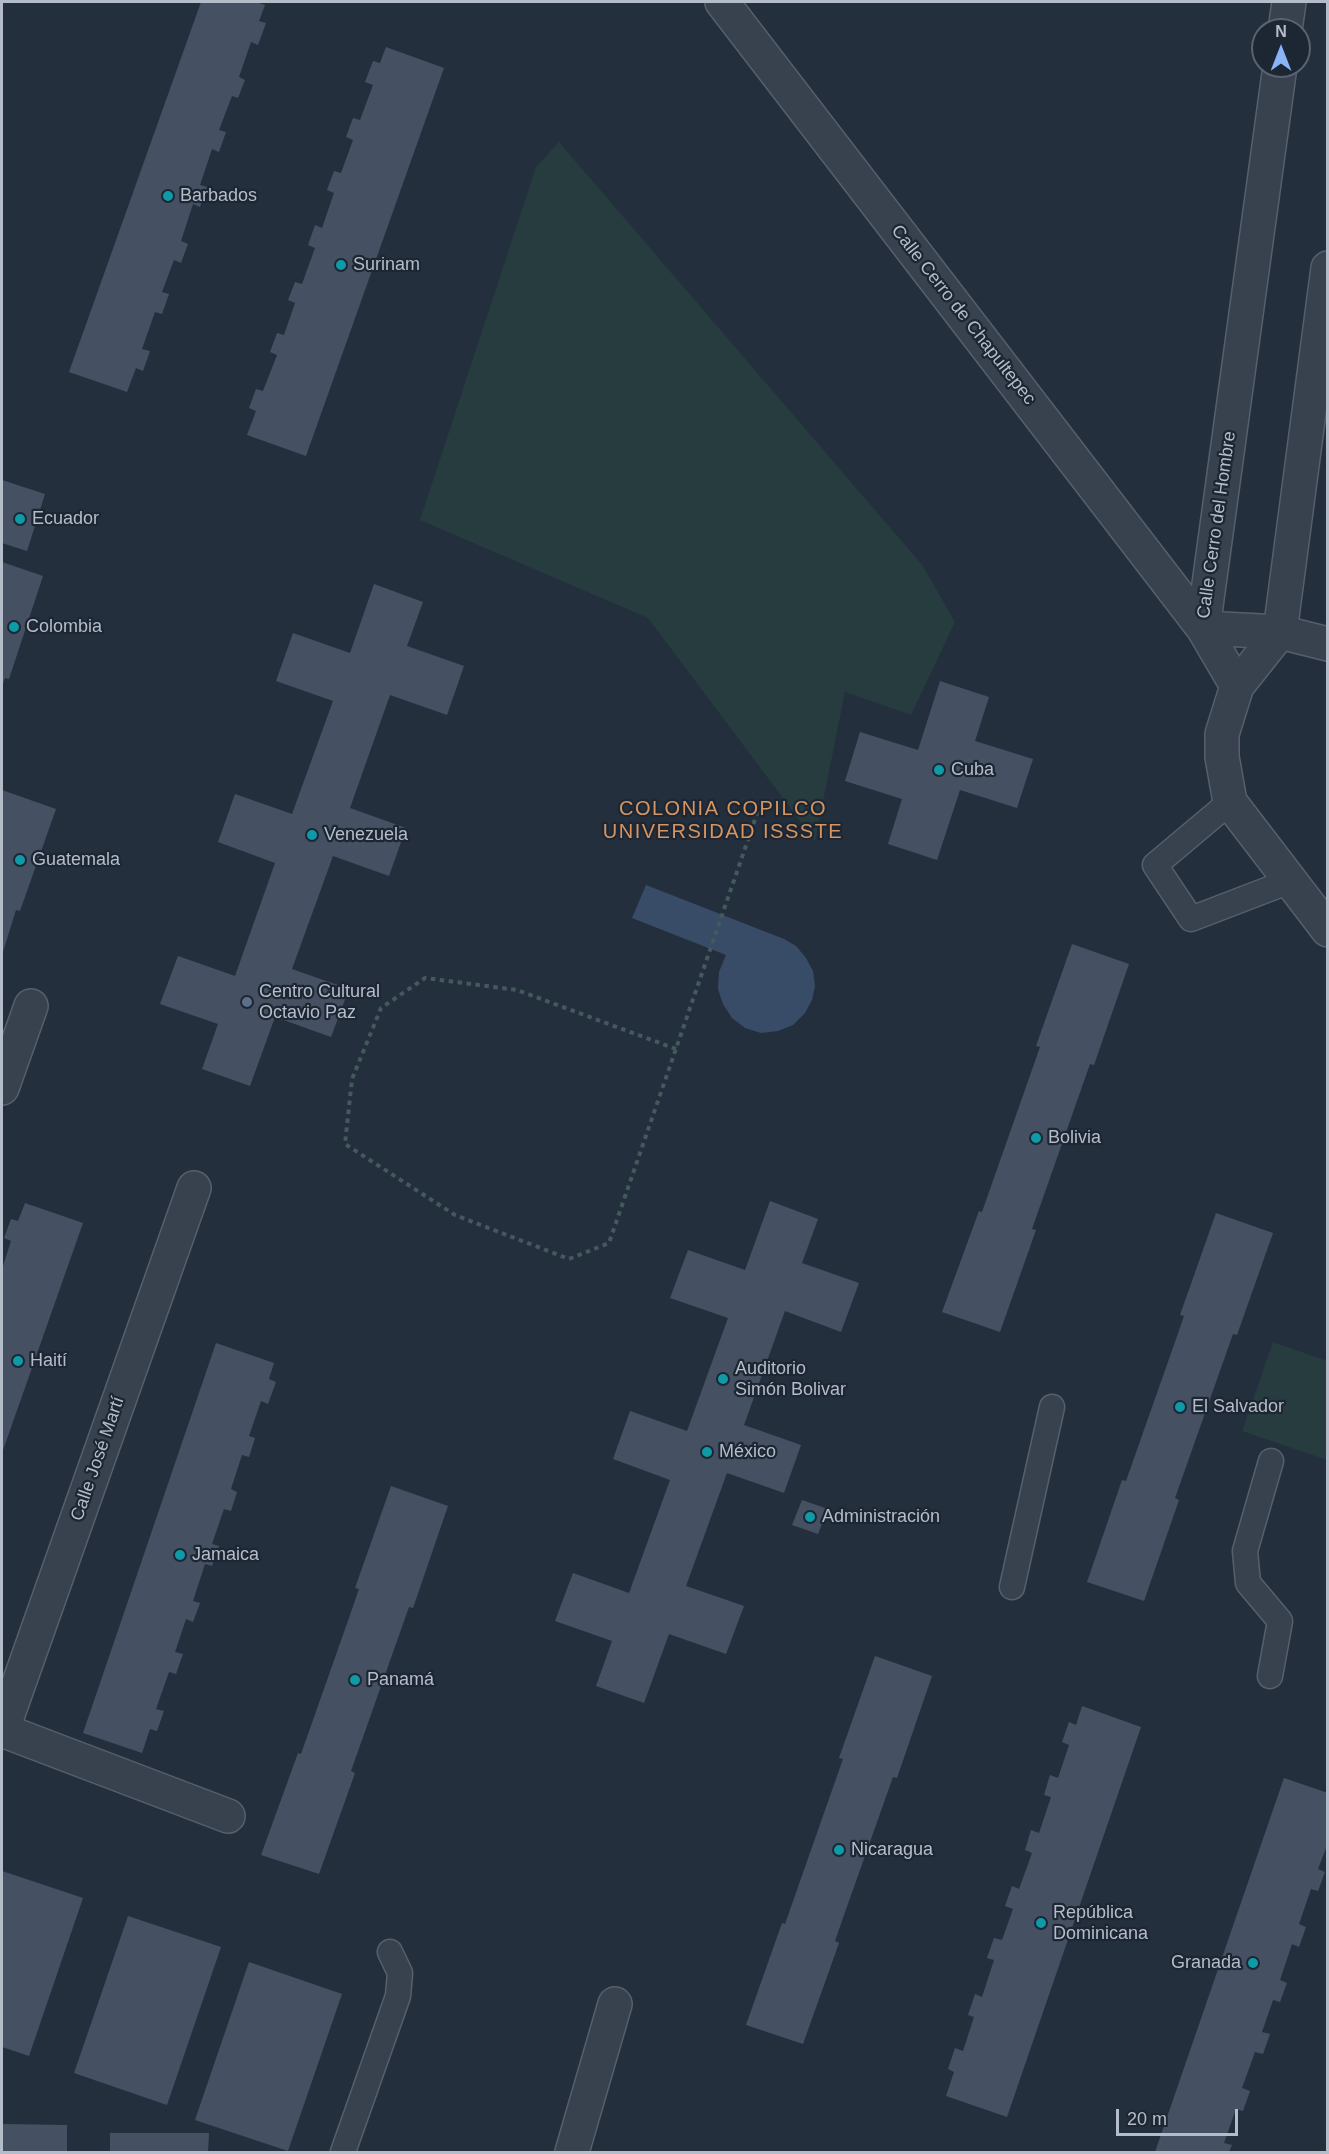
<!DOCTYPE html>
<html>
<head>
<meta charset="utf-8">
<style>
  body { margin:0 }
  #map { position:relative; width:1329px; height:2154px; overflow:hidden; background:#242f3e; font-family:Helvetica,sans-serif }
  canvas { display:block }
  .frame { position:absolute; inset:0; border:3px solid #b4bcc9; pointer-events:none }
  .north { position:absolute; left:1251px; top:18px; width:60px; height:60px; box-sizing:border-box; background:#1d2633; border:2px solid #59626f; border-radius:50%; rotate:0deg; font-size:16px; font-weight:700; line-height:24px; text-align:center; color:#b4bcc9 }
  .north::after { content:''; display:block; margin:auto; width:21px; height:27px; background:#8ab4f8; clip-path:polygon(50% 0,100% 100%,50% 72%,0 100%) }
  .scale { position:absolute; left:1116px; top:2109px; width:122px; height:27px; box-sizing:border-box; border:3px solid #b4bcc9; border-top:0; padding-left:8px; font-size:18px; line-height:21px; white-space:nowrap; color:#b4bcc9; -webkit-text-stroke:4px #1d2633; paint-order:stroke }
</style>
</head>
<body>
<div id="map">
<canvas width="1329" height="2154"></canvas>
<div class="frame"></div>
<div class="north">N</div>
<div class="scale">20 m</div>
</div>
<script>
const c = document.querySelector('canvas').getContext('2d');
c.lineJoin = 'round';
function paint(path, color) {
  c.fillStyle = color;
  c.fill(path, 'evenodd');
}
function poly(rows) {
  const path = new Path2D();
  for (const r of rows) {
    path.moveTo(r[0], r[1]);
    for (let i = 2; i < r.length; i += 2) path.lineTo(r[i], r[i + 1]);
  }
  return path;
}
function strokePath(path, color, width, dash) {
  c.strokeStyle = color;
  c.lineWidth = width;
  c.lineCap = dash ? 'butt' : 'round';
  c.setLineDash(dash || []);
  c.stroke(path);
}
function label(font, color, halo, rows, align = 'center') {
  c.font = font + ' Helvetica,sans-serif';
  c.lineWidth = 4.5;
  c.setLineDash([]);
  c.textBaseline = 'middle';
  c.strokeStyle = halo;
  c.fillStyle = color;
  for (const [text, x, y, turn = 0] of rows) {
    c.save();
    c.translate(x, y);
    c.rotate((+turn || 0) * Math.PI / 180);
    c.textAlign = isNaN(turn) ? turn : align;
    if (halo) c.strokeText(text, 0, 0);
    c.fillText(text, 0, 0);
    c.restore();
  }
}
paint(poly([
  [559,142,923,566,955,622,911,715,845,692,815,841,648,618,420,520,536,167],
  [1273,1342,1327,1361,1327,1460,1242,1431]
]), '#263c3f');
paint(poly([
  [646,885,784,939,796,946,806,958,813,971,815,986,812,1000,805,1013,793,1025,778,1031,761,1033,745,1028,732,1018,723,1004,718,989,719,972,726,955,632,918]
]), '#394c67');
paint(poly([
  [201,2,256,2,265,5,259,21,266,23,258,45,251,42,239,77,245,80,238,98,232,96,219,130,226,132,219,152,212,149,200,185,207,187,200,207,193,204,181,241,188,244,181,263,174,260,162,292,169,294,162,314,155,312,142,349,150,351,143,371,136,368,127,392,69,372],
  [386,47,444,68,306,456,247,435,256,411,249,408,256,389,263,391,277,355,270,352,277,333,284,335,295,303,288,300,295,282,302,284,315,248,308,245,315,225,322,228,334,193,327,190,334,171,341,173,353,140,346,137,353,118,360,120,373,85,365,82,373,61,380,63],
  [2,480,45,494,27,551,2,543],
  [2,562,43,576,9,679,5,678,2,686],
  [374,584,423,602,407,646,464,666,447,715,390,695,350,808,406,828,389,876,333,856,292,969,349,989,331,1037,275,1017,250,1086,202,1069,218,1024,160,1004,178,956,235,976,275,863,218,842,235,794,292,814,333,701,276,681,293,633,350,653],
  [940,681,989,697,975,741,1033,759,1017,808,960,790,937,860,888,844,902,799,845,781,860,732,918,750],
  [2,790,56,809,20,911,16,910,2,955],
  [1072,944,1129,964,1094,1065,1090,1064,1032,1229,1036,1230,1000,1332,942,1312,979,1211,982,1212,1040,1047,1036,1046],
  [770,1201,818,1219,802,1263,859,1283,841,1332,785,1311,744,1425,801,1445,784,1493,727,1473,686,1586,744,1606,726,1654,669,1634,644,1703,596,1686,612,1641,555,1621,573,1573,629,1593,670,1480,613,1459,630,1411,687,1431,728,1318,670,1298,688,1250,745,1270],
  [25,1203,83,1223,2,1453,2,1269,11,1241,4,1238,11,1219,18,1221],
  [1216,1213,1273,1233,1237,1335,1233,1334,1175,1498,1179,1500,1144,1601,1087,1582,1122,1480,1126,1481,1175,1342,1184,1316,1180,1315],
  [216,1343,274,1363,269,1379,276,1382,268,1404,261,1401,249,1436,255,1438,249,1457,242,1455,231,1489,237,1492,231,1511,224,1509,212,1544,219,1546,212,1566,205,1564,193,1601,200,1603,193,1622,186,1619,175,1652,183,1654,176,1674,169,1672,156,1709,164,1711,157,1731,150,1729,142,1753,83,1733],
  [391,1486,448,1506,413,1608,409,1607,351,1771,355,1773,319,1874,261,1855,298,1753,301,1754,350,1615,359,1589,355,1588],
  [802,1500,828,1509,818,1534,792,1525],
  [875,1656,932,1676,897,1778,893,1777,844,1915,835,1941,839,1943,803,2044,746,2025,782,1923,785,1924,843,1759,839,1758],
  [1082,1706,1141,1727,1007,2117,946,2096,954,2072,948,2069,955,2048,963,2051,974,2017,968,2015,975,1994,982,1997,994,1960,987,1958,994,1938,1002,1940,1013,1909,1005,1906,1012,1886,1019,1889,1032,1853,1025,1850,1031,1830,1039,1833,1051,1797,1044,1795,1050,1775,1058,1778,1069,1745,1062,1742,1069,1722,1076,1725],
  [1284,1778,1328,1793,1328,1843,1318,1869,1325,1872,1318,1891,1311,1889,1299,1924,1306,1927,1299,1947,1292,1944,1280,1980,1287,1983,1280,2002,1273,2000,1262,2032,1270,2034,1263,2054,1255,2052,1242,2088,1250,2091,1243,2111,1236,2109,1224,2143,1232,2145,1229,2152,1155,2152],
  [2,1871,83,1898,29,2056,2,2047],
  [128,1916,221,1947,167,2105,74,2073],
  [249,1962,342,1994,288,2151,195,2120],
  [2,2124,67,2125,67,2152,2,2152],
  [110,2133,209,2133,208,2152,110,2152]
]), '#455162');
const service = poly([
  [1230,802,1155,865,1191,919,1290,881],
  [1012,1587,1052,1407],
  [1270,1676,1280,1621,1248,1583,1245,1551,1271,1461],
  [343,2152,398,1996,400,1973,390,1952]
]);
const minor = poly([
  [722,2,1203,628,1280,632,1328,644],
  [1285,30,1289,2],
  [1328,268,1280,632,1237,686,1222,734,1222,757,1230,802,1328,930],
  [1237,686,1203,628,1280,66],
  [2,1088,31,1006],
  [2,1730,228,1816],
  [2,1731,194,1188],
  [572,2152,615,2004]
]);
strokePath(service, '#565f6c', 27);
strokePath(minor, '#565f6c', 36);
strokePath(poly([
  [676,1049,517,990,425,978,381,1008,352,1079,345,1144,455,1215,569,1259,609,1243,761,802]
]), '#44595c', 4, [4.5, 4.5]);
strokePath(service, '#38414e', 24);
strokePath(minor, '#38414e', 33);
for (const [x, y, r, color] of [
  [168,196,6,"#0f9aa8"],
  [341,265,6,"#0f9aa8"],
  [20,519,6,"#0f9aa8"],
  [14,627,6,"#0f9aa8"],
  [939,770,6,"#0f9aa8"],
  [312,835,6,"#0f9aa8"],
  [20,860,6,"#0f9aa8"],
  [247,1002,6,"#5c6f8a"],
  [1036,1138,6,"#0f9aa8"],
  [18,1361,6,"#0f9aa8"],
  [723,1379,6,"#0f9aa8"],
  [1180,1407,6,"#0f9aa8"],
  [707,1452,6,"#0f9aa8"],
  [810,1517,6,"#0f9aa8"],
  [180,1555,6,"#0f9aa8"],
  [355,1680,6,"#0f9aa8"],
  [839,1850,6,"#0f9aa8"],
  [1041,1923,6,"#0f9aa8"],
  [1253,1963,6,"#0f9aa8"]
]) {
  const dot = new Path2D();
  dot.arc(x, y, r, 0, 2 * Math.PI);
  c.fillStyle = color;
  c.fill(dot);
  strokePath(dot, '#1d2633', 2);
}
label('18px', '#b4bcc9', '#1d2633', [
  ["Barbados",180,196],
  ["Surinam",353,265],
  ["Ecuador",32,519],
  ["Colombia",26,627],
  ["Cuba",951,770],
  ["Venezuela",324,835],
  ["Guatemala",32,860],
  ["Centro Cultural",259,992],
  ["Octavio Paz",259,1013],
  ["Bolivia",1048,1138],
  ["Haití",30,1361],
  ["Auditorio",735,1369],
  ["Simón Bolivar",735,1390],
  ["El Salvador",1192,1407],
  ["México",719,1452],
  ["Administración",822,1517],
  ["Jamaica",192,1555],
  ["Panamá",367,1680],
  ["Nicaragua",851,1850],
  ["República",1053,1913],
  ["Dominicana",1053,1934],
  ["Granada",1241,1963,"right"]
], 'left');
label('18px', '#b4bcc9', '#1d2633', [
  ["Calle Cerro de Chapultepec",963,315,52],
  ["Calle Cerro del Hombre",1217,525,-82],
  ["Calle José Martí",98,1459,-71]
]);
c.letterSpacing = '1.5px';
label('20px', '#d59563', '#1d2633', [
  ["COLONIA COPILCO",723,809],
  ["UNIVERSIDAD ISSSTE",723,832]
]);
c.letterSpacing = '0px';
</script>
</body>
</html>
